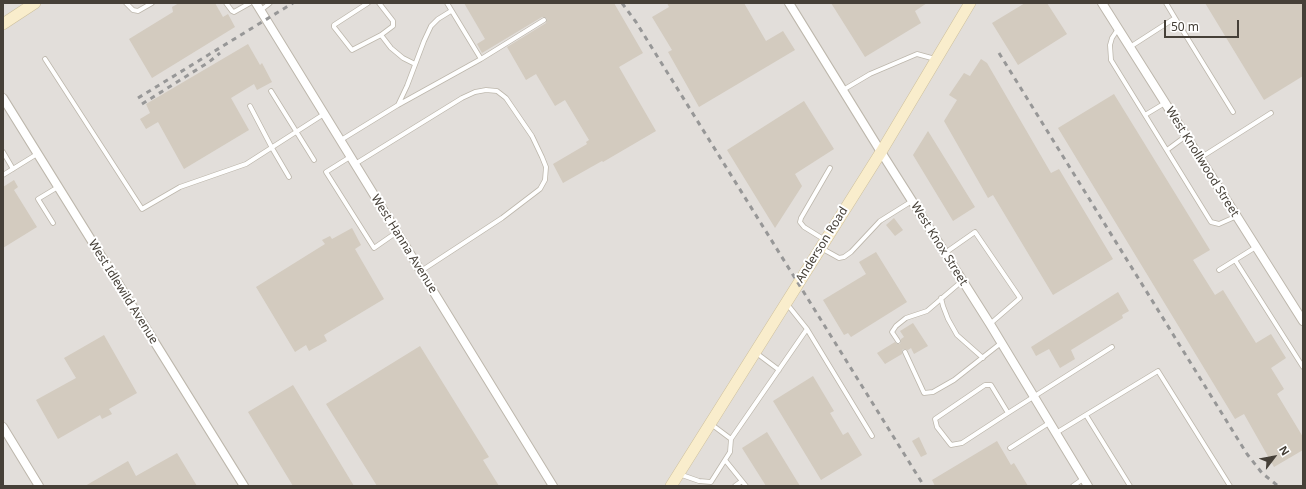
<!DOCTYPE html>
<html>
<head>
<meta charset="utf-8">
<style>
  body { margin:0 }
  #map { position:relative; width:1306px; height:489px; overflow:hidden; background:#f3efe9; font-family:"Noto Sans",sans-serif }
  canvas { display:block }
  .frame { position:absolute; inset:0; border:4px solid #464038; pointer-events:none }
  .north { position:absolute; left:1254px; top:437px; width:40px; height:40px; -webkit-text-stroke:3px #fff; paint-order:stroke; rotate:58deg; font-size:11px; font-weight:700; line-height:16px; text-align:center; color:#464038 }
  .north::after { content:''; display:block; margin:auto; width:14px; height:18px; background:#464038; clip-path:polygon(50% 0,100% 100%,50% 72%,0 100%) }
  .scale { position:absolute; left:1164px; top:20px; width:75px; height:18px; box-sizing:border-box; border:2px solid #464038; border-top:0; padding-left:5px; font-size:12px; line-height:14px; white-space:nowrap; color:#464038; -webkit-text-stroke:3px #fff; paint-order:stroke }
</style>
</head>
<body>
<div id="map">
<canvas width="1306" height="489"></canvas>
<div class="frame"></div>
<div class="north">N</div>
<div class="scale">50 m</div>
</div>
<script>
const c = document.querySelector('canvas').getContext('2d');
c.lineJoin = 'round';
function paint(path, color) {
  c.fillStyle = color;
  c.fill(path, 'evenodd');
}
function poly(rows) {
  const path = new Path2D();
  for (const r of rows) {
    path.moveTo(r[0], r[1]);
    for (let i = 2; i < r.length; i += 2) path.lineTo(r[i], r[i + 1]);
  }
  return path;
}
function strokePath(path, color, width, dash) {
  c.strokeStyle = color;
  c.lineWidth = width;
  c.lineCap = dash ? 'butt' : 'round';
  c.setLineDash(dash || []);
  c.stroke(path);
}
function label(font, color, halo, rows, align = 'center') {
  c.font = font + ' "Noto Sans",sans-serif';
  c.lineWidth = 4;
  c.setLineDash([]);
  c.textBaseline = 'middle';
  c.strokeStyle = halo;
  c.fillStyle = color;
  for (const [text, x, y, turn = 0] of rows) {
    c.save();
    c.translate(x, y);
    c.rotate((+turn || 0) * Math.PI / 180);
    c.textAlign = isNaN(turn) ? turn : align;
    if (halo) c.strokeText(text, 0, 0);
    c.fillText(text, 0, 0);
    c.restore();
  }
}
paint(poly([
  [3,3,1303,3,1303,486,3,486]
]), '#e2deda');
paint(poly([
  [179,3,215,3,223,17,228,14,235,27,152,78,129,39,173,12,172,7],
  [464,3,614,3,643,53,619,67,656,131,603,162,602,161,563,183,553,164,587,144,586,142,589,140,565,100,555,106,536,74,526,80,507,47,546,23,547,19,545,17,542,17,482,53,477,44,485,39],
  [667,3,744,3,766,41,783,31,795,50,699,107,668,52,672,50,652,17,669,7],
  [831,3,927,3,915,11,921,23,865,57],
  [1025,3,1047,3,1067,34,1018,65,992,23],
  [1205,3,1303,3,1303,76,1264,100],
  [248,44,260,65,262,63,272,82,257,90,254,84,231,98,249,130,184,169,158,122,146,129,140,119,150,113,146,104],
  [981,59,987,63,1051,173,1059,169,1113,259,1053,295,993,195,988,198,944,121,957,100,949,95,964,73,970,76],
  [1114,94,1210,250,1193,260,1215,295,1223,290,1256,343,1271,334,1286,358,1271,368,1284,389,1277,394,1303,437,1303,450,1274,467,1244,414,1235,419,1058,128],
  [804,101,834,149,795,174,802,186,775,228,727,150],
  [928,131,975,207,953,221,913,155],
  [14,180,18,187,14,190,37,227,3,248,3,187],
  [894,218,903,230,895,236,886,225],
  [352,228,361,245,355,249,384,299,324,335,327,341,309,351,306,345,295,352,256,287,325,244,322,240,330,236,332,239],
  [876,252,907,302,851,337,848,333,844,335,823,300,866,274,859,262],
  [1118,292,1129,311,1122,315,1123,318,1071,350,1075,359,1060,368,1049,349,1036,356,1031,347],
  [913,323,928,346,914,354,911,348,908,350,904,349,902,350,902,354,885,364,877,353,895,342,897,344,900,344,901,341,901,339,904,337,900,331],
  [104,335,137,393,109,409,112,414,102,419,100,415,58,439,36,400,76,378,64,358],
  [420,346,489,457,483,460,499,486,377,486,326,404],
  [813,376,834,411,830,413,843,435,848,432,862,455,821,480,773,401],
  [293,385,354,486,293,486,248,412],
  [767,432,800,486,766,486,742,448],
  [919,437,927,454,921,457,912,441],
  [997,441,1011,465,1014,463,1028,486,935,486,932,480],
  [177,453,197,486,85,486,128,461,136,476]
]), '#d3cbbf');
const lane = poly([
  [126,3,133,10,138,11,152,3],
  [226,3,232,11,234,12,250,3],
  [368,3,334,25,334,27,352,50,381,35,393,26,393,21,379,3],
  [447,3,481,59],
  [1166,3,1175,18],
  [261,10,270,3],
  [1118,29,1112,38,1110,45,1111,60,1211,222,1219,224,1237,216],
  [381,35,391,48,403,58,415,64],
  [1130,47,1175,18,1233,112],
  [45,59,142,209,180,187,246,164,324,114],
  [843,90,870,74,917,54,935,59],
  [271,91,314,160],
  [398,105,407,86,424,41,431,26,438,19,451,11],
  [250,106,272,148,289,177],
  [1145,115,1165,103],
  [341,140,398,105,481,59,544,20],
  [1167,150,1186,136],
  [3,152,13,169],
  [350,157,326,172,374,248,397,232],
  [1200,158,1271,113],
  [355,164,462,98,475,92,486,90,497,91,506,98,532,136,542,157,546,167,545,180,540,189,502,218,421,271],
  [3,175,37,154],
  [53,223,38,199,58,187],
  [825,240,804,227,800,222,801,218,830,168],
  [821,248,839,258,844,257,851,252,880,221,912,201],
  [945,253,975,232,1020,298,990,324],
  [1235,260,1303,367],
  [1219,270,1256,247],
  [941,298,943,306,948,319,957,335,983,358],
  [807,329,872,436],
  [898,341,892,332,896,326,906,318,927,311,962,281],
  [755,352,779,370],
  [905,352,924,393,933,392,954,380,1001,343],
  [1008,413,962,443,951,445,937,427,935,419,985,385,991,385,1008,413,1112,347],
  [1086,415,1130,486],
  [711,424,731,439],
  [1056,433,1158,371,1230,486],
  [1010,448,1049,423],
  [725,460,746,486],
  [679,474,699,481,711,482,730,452,731,439,807,329,787,304],
  [735,486,742,481],
  [1073,486,1083,479]
]);
const street = poly([
  [256,3,553,486],
  [789,3,881,152,990,324,1088,486],
  [1102,3,1303,321],
  [3,98,244,486],
  [3,427,39,486]
]);
const secondary = poly([
  [3,24,35,3],
  [671,486,881,152,970,3]
]);
strokePath(lane, '#bdb7ac', 5.5);
strokePath(street, '#bdb7ac', 10);
strokePath(secondary, '#cec09d', 12);
strokePath(lane, '#fff', 4);
strokePath(street, '#fff', 8);
strokePath(secondary, '#f9edcc', 11);
strokePath(poly([
  [622,3,636,22,924,486],
  [999,53,1247,454,1262,473,1278,486],
  [138,98,293,3],
  [142,104,209,62,220,53]
]), '#979797', 3, [5, 5]);
label('12px', '#464038', '#fff', [
  ["West Knollwood Street",1202,162,58],
  ["West Hanna Avenue",404,244,58],
  ["West Knox Street",939,244,58],
  ["Anderson Road",822,245,-58],
  ["West Idlewild Avenue",123,292,58]
]);
</script>
</body>
</html>
